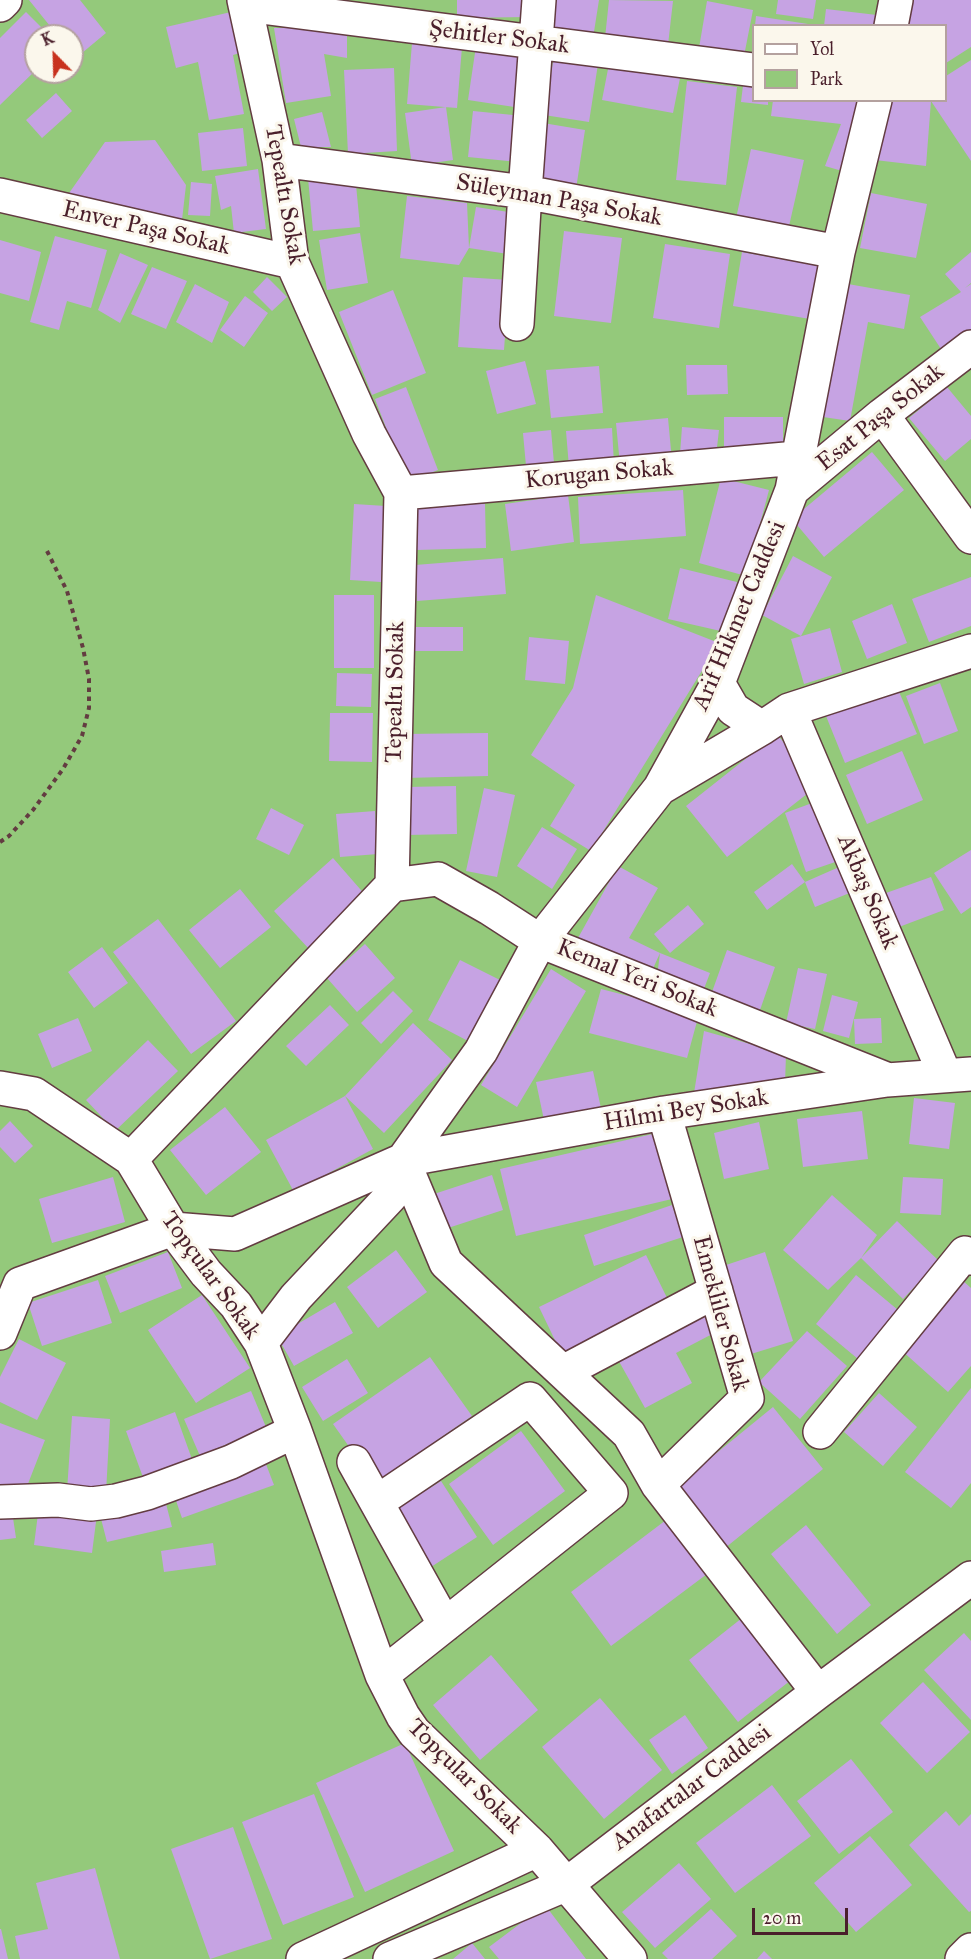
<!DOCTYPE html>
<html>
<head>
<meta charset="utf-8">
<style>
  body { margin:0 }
  #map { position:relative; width:971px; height:1959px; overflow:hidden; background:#eee1c0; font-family:"IM FELL Great Primer",serif }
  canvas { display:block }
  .legend { position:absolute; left:752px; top:24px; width:195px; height:78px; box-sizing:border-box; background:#fbf7ec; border:2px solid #b4a19f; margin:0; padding:8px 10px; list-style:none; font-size:18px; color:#4a1f2b }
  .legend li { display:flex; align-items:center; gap:12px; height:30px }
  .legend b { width:30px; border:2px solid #b4a19f }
  .north { position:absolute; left:24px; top:24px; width:60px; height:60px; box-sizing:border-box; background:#fbf7ec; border:2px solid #b4a19f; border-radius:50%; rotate:337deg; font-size:16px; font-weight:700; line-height:24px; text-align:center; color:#4a1f2b }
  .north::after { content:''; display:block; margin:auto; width:21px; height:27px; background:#c8321e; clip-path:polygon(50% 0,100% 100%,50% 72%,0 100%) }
  .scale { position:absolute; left:752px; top:1908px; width:96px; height:27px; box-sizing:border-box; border:3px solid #4a1f2b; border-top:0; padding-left:8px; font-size:18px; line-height:21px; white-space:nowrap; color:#4a1f2b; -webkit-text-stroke:4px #fbf7ec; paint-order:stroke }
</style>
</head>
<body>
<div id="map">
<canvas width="971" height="1959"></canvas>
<ul class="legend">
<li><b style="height:8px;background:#fff"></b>Yol</li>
<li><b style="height:16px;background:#94c97b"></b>Park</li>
</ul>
<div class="north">K</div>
<div class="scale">20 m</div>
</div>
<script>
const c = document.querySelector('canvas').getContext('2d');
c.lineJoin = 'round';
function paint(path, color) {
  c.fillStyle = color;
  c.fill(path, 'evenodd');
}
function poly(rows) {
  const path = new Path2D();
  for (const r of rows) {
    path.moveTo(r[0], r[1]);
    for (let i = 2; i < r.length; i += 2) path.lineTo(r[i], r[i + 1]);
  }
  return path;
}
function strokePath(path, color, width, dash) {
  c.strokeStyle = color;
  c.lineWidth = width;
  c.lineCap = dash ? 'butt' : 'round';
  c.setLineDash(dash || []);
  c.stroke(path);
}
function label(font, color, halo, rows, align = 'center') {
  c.font = font + ' "IM FELL Great Primer",serif';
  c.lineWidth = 6;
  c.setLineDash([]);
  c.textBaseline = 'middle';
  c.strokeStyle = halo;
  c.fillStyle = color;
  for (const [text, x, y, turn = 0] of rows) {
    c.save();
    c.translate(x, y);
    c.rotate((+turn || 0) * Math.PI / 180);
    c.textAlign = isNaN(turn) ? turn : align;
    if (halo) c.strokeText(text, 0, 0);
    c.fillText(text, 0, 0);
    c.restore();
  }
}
paint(poly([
  [0,0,971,0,971,1959,0,1959],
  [754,26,946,26,946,100,754,100],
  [36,36,72,36,72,72,36,72]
]), '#94c97b');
paint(poly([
  [29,0,80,0,106,33,76,58,72,53,72,36,58,36],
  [457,0,527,0,527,17,457,18],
  [552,0,599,0,593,38,547,32],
  [609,0,673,1,668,45,605,38],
  [778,0,816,0,813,19,776,14],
  [905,0,971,0,971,47,946,63,946,26,900,26],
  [707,1,753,10,744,56,699,48],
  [826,9,877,15,875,26,824,26],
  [26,12,50,36,36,36,36,70,0,105,0,38],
  [231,12,240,53,233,55,244,114,209,120,198,62,176,68,166,27],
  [756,16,808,24,808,26,755,26],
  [274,28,347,28,347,58,324,54,331,96,286,103],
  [412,43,462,47,457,108,407,104],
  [476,46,529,54,521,108,468,100],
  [554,56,598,64,589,122,544,115],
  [971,60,971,161,931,101,926,166,875,160,885,100,946,100,946,76],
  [609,64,680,78,673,113,602,100],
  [394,68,397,151,348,154,344,70],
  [744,77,754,78,754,100,768,100,768,105,741,102],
  [687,81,737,87,726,185,676,180],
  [56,93,72,111,42,138,26,120],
  [773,100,866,100,849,173,825,166,841,124,771,116],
  [446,107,453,160,412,166,405,113],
  [473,111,523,116,518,162,468,157],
  [322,112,331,147,301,147,294,119],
  [543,123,585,130,576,189,534,182],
  [243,128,247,166,202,171,198,133],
  [155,140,186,185,182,220,67,196,105,142],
  [751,149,804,160,787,235,735,223],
  [258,169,266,229,234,233,231,206,221,210,215,176],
  [355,174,360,227,313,231,308,178],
  [191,182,212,184,210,216,188,215],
  [871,193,927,204,916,258,860,248],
  [407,196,467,203,469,248,476,207,515,213,508,254,469,248,459,265,400,258],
  [564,231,622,238,611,323,554,316],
  [360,233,368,283,327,290,319,240],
  [55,236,107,250,91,308,67,301,59,330,30,322],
  [0,240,41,252,29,301,0,293],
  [665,244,730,254,719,328,653,318],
  [742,252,819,266,810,319,733,306],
  [971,252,971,283,965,288,971,284,971,329,941,349,920,317,961,292,945,274],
  [120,253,148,265,120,323,98,310],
  [152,267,187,281,166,329,131,314],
  [267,277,287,297,272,311,253,292],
  [463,277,509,280,504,350,458,347],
  [195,284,229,302,212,343,176,322],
  [848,284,910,295,904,329,868,322,850,421,823,417],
  [393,290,426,373,372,395,339,312],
  [245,296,268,313,244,347,220,330],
  [525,361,536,404,497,414,486,371],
  [686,365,727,365,728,394,687,395],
  [599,366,603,413,551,418,546,370],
  [406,387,438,470,407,482,375,399],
  [947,387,971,416,971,439,945,461,909,418],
  [724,417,783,417,783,449,724,449],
  [668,418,672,461,620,465,616,423],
  [682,427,719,430,716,456,680,454],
  [612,428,614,464,569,467,566,431],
  [551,430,555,474,527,477,523,433],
  [872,452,904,490,824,557,792,519],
  [721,478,769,490,746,576,699,563],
  [683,490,686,536,580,544,578,497],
  [568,495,574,542,511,551,505,504],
  [354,504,386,506,381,582,350,580],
  [485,504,486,548,417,550,416,505],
  [793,556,832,577,801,636,762,615],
  [503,558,506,594,417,601,415,565],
  [680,568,737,582,725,632,668,619],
  [971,577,971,626,929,642,912,599],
  [334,595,374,595,374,668,334,668],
  [596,595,719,643,591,851,550,826,575,785,531,755,573,688],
  [892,604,907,643,867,659,852,621],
  [412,627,463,627,463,651,412,651],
  [830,628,842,672,804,684,791,639],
  [529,637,569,641,565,684,525,680],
  [337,673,372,674,371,707,336,706],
  [940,683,958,731,924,744,906,696],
  [897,687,917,734,845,763,826,716],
  [330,713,373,713,372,762,329,761],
  [488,733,488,776,404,778,403,734],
  [777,734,817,786,727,857,686,806],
  [902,751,923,800,867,824,846,775],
  [456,786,457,834,406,835,406,787],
  [484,788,515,795,497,877,466,871],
  [823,799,844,859,806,872,785,813],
  [271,808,304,825,289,855,256,839],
  [375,811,378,854,340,857,336,814],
  [542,827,577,849,552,889,517,866],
  [971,850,971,907,961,914,934,873],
  [333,858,367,897,309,949,274,911],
  [792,864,805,882,767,910,754,892],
  [846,864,857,890,815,907,805,882],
  [618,866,658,888,629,938,660,953,651,973,578,938],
  [931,877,944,910,899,927,886,893],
  [240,889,271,927,220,968,189,930],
  [688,905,704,924,670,953,654,934],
  [158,919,236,1021,191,1054,113,952],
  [365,944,395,978,357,1012,327,978],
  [102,947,128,983,94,1008,68,972],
  [727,950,775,967,760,1010,712,992],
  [660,953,710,973,702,994,657,977],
  [460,960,500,980,468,1041,428,1020],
  [798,968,827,974,815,1029,786,1023],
  [551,969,586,991,517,1107,481,1085],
  [601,989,699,1014,687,1058,589,1033],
  [393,991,413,1011,381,1044,361,1023],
  [832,995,858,1002,849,1038,823,1031],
  [330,1005,349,1025,306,1066,286,1046],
  [78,1018,92,1051,52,1068,38,1034],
  [881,1018,882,1043,855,1044,854,1019],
  [413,1023,452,1060,384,1133,345,1096,373,1149,294,1192,266,1140,345,1096],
  [704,1031,786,1054,785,1084,694,1093],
  [148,1040,178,1071,115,1131,86,1100],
  [593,1071,602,1113,545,1125,536,1082],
  [914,1098,955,1103,949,1149,909,1144],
  [225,1107,261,1152,206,1195,170,1150],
  [862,1111,868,1159,803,1167,797,1119],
  [10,1121,33,1146,15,1163,0,1147,0,1131],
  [759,1122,769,1169,724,1179,714,1133],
  [657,1133,672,1199,516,1236,500,1169],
  [492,1175,503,1210,445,1229,434,1194],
  [113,1177,125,1222,52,1243,39,1199],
  [903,1177,943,1179,941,1215,900,1213],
  [832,1195,877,1235,861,1258,897,1221,939,1261,903,1299,861,1258,828,1290,783,1250],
  [672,1205,683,1237,594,1266,584,1235],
  [396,1250,427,1292,378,1328,347,1287],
  [168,1252,182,1288,120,1313,105,1276],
  [765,1252,793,1341,751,1354,723,1266],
  [646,1255,671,1306,564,1359,539,1307],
  [856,1275,898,1310,858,1359,816,1324],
  [98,1280,112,1323,42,1346,28,1303],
  [962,1280,971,1288,971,1366,948,1392,900,1349],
  [202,1295,250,1368,196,1403,148,1330],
  [335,1302,353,1333,294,1366,277,1336],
  [706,1309,718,1331,676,1353,692,1383,645,1408,616,1356],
  [807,1331,847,1366,800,1419,759,1382],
  [19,1339,66,1363,37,1420,0,1402,0,1377],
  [430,1357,472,1416,375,1483,333,1424],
  [347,1359,368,1393,323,1421,302,1387],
  [971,1388,971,1483,951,1508,905,1472],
  [251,1391,266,1427,200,1456,184,1419],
  [879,1393,917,1427,883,1466,844,1432],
  [773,1407,823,1469,725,1548,675,1487],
  [175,1412,193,1462,144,1480,126,1431],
  [72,1416,110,1419,106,1493,67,1491],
  [0,1423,45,1440,24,1494,0,1484],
  [521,1431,565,1491,493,1545,449,1484],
  [264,1459,274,1485,182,1518,173,1492],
  [441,1481,477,1537,431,1567,395,1510],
  [164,1496,172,1527,107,1542,99,1511],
  [39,1506,97,1514,92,1553,34,1545],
  [12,1511,16,1538,0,1540,0,1512],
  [666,1520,707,1574,611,1646,571,1592],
  [806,1525,871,1605,837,1634,771,1554],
  [213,1543,216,1565,164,1572,161,1551],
  [742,1618,791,1680,738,1722,689,1660],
  [964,1633,971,1641,971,1720,924,1670],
  [491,1655,538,1710,480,1760,433,1705],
  [923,1682,970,1732,927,1773,880,1723],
  [600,1698,662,1770,604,1819,542,1747],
  [685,1715,708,1748,672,1774,649,1740],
  [405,1743,454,1851,365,1892,316,1783],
  [851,1759,893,1812,839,1854,797,1801],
  [772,1785,811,1836,735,1893,696,1843],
  [314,1794,354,1897,283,1925,242,1822],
  [946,1811,959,1826,971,1814,971,1911,969,1912,909,1845],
  [233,1827,272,1939,210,1959,171,1849],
  [870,1836,912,1885,856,1932,814,1883],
  [679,1863,711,1899,655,1948,622,1912],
  [95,1868,120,1959,20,1959,15,1936,48,1929,36,1883],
  [545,1905,586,1959,499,1959,489,1947],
  [711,1909,737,1936,712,1959,668,1959,662,1953],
  [0,1929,1,1929,8,1959,0,1959],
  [472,1943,485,1959,453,1959],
  [764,1951,772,1959,757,1959]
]), '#c6a3e3');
const minor = poly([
  [0,5,5,0],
  [245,5,754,70],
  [891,26,896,0],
  [279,160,525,192,838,252],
  [0,195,292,262],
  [517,324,525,192,539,0],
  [882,415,971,537],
  [792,490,882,415,971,347],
  [401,493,797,458],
  [718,683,733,709,762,728],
  [789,710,945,1075],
  [662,787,762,728,789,710,971,651],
  [392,885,438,879,489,908,540,941,886,1079],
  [0,1088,34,1094,131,1159,392,885,401,493,369,434,292,262,279,160,244,0],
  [131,1159,173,1229,206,1273,236,1305,261,1343,295,1431,382,1675,403,1716,414,1732,537,1850,630,1959],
  [403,1160,446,1263,629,1434,658,1485,818,1692],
  [0,1333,20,1284,173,1229,235,1234,403,1160,664,1113,887,1080,971,1074],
  [261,1343,296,1297,390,1197,403,1160,481,1051,540,941,660,788,718,683,792,490,838,252,875,100],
  [563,1372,716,1291],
  [820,1432,965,1253,971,1258],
  [354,1462,445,1625],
  [658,1485,747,1398,664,1113],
  [0,1502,58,1500,91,1504,116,1501,147,1493,231,1462,295,1431],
  [377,1502,530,1399,611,1493,382,1675],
  [303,1959,537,1850],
  [390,1959,567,1884,818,1692,971,1578],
  [962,1959,971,1950]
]);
strokePath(minor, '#633c41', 36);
strokePath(poly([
  [0,842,9,836,33,810,63,769,82,736,89,708,89,679,83,648,67,591,47,551]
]), '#633c41', 4, [4.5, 4.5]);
strokePath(minor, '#fff', 33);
label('24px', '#4a1f2b', '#fbf7ec', [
  ["Şehitler Sokak",499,38,7],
  ["Tepealtı Sokak",284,195,80],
  ["Süleyman Paşa Sokak",559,201,10],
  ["Enver Paşa Sokak",146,229,13],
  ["Esat Paşa Sokak",881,418,-39],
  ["Korugan Sokak",599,475,-5],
  ["Arif Hikmet Caddesi",740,616,-67],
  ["Tepealtı Sokak",396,692,-89],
  ["Akbaş Sokak",867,892,67],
  ["Kemal Yeri Sokak",637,979,22],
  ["Hilmi Bey Sokak",686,1111,-9],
  ["Topçular Sokak",210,1276,54],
  ["Emekliler Sokak",720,1314,75],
  ["Topçular Sokak",464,1777,45],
  ["Anafartalar Caddesi",692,1788,-37]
]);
</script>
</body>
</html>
